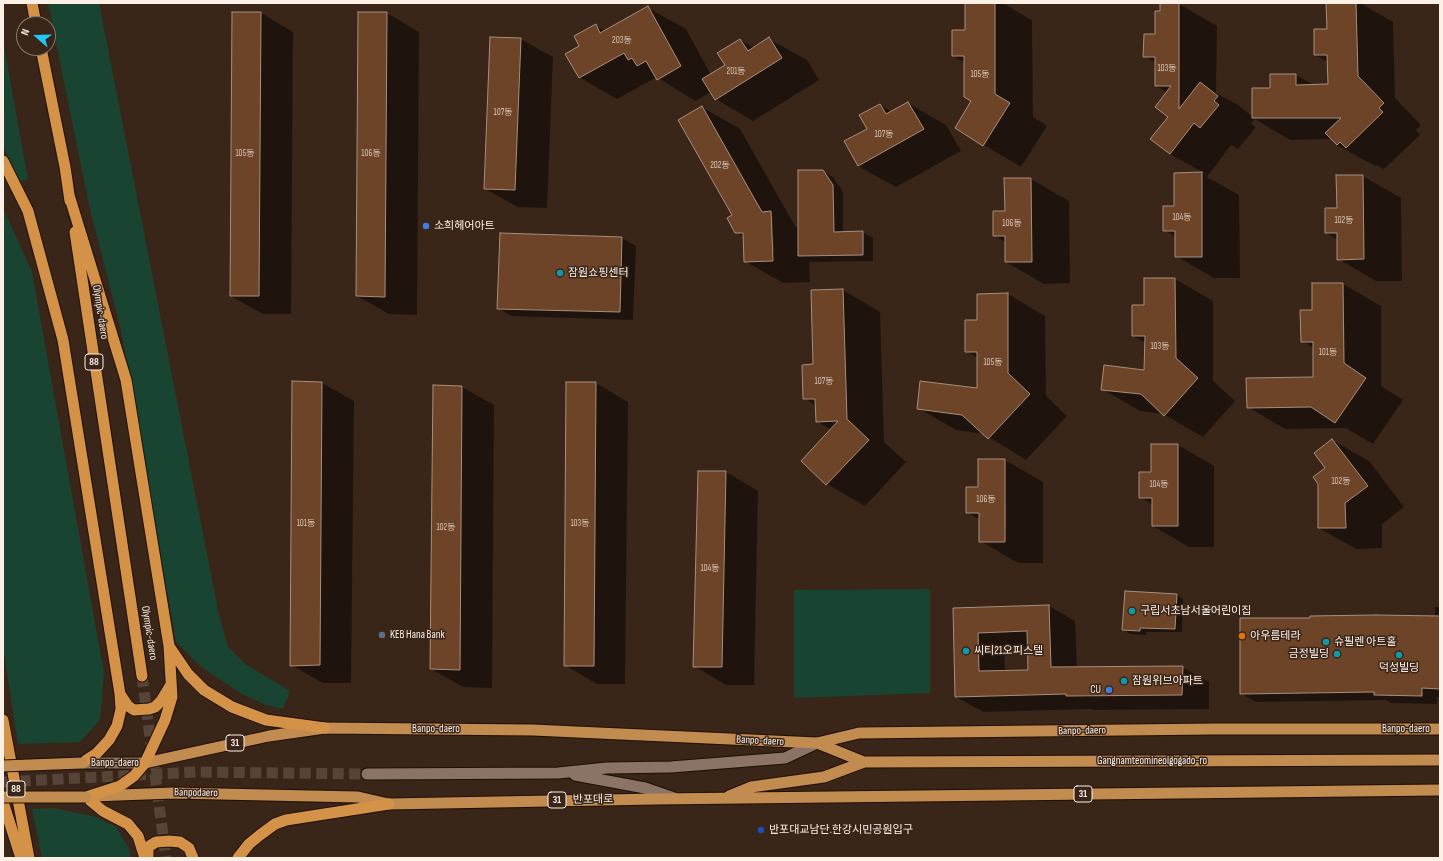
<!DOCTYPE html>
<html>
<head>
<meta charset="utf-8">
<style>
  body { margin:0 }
  #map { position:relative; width:1443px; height:861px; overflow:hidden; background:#3a2619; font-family:"Sofia Sans Condensed",sans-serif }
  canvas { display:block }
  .frame { position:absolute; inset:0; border:4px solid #fdf0e7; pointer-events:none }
  .north { position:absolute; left:16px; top:16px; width:40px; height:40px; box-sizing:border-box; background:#3a2619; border:1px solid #88776b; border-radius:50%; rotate:290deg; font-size:11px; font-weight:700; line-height:16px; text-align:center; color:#fdf0e7 }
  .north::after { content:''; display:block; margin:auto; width:14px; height:18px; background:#20c9fd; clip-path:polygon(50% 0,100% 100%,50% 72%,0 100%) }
</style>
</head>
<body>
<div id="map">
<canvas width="1443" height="861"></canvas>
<div class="frame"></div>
<div class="north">N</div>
</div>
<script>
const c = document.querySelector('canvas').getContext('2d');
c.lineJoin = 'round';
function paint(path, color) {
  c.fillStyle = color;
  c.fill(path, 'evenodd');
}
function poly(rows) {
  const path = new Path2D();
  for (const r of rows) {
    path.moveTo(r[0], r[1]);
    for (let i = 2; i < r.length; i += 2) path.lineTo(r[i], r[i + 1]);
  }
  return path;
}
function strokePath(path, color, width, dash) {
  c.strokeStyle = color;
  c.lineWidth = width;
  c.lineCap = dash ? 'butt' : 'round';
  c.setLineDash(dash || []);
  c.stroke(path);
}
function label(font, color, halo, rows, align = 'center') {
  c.font = font + ' "Sofia Sans Condensed","Noto Sans KR",sans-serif';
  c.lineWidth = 3;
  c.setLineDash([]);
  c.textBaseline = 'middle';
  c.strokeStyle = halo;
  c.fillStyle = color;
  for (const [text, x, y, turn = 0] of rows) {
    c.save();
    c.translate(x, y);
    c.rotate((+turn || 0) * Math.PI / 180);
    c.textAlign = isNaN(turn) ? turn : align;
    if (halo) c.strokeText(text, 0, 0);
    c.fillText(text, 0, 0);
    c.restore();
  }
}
paint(poly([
  [48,3,99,3,219,615,228,647,245,664,290,691,283,709,266,705,242,694,204,669,176,642,121,330,89,205],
  [3,40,28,180,19,181,3,147],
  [3,208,32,272,104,673,100,720,80,742,18,744,3,647],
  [930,589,930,693,794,698,794,590],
  [54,808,96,817,116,827,129,849,131,858,42,858,32,809]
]), '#1a4432');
paint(poly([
  [966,3,1002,3,1032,20,1033,117,1047,126,1021,167,984,145,965,63,953,56,966,31],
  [1327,3,1360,3,1393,22,1395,98,1421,125,1416,130,1420,135,1384,169,1376,165,1375,166,1337,145,1332,139,1290,140,1255,119,1251,124,1256,127,1238,149,1231,145,1207,177,1239,195,1240,278,1214,278,1176,256,1176,237,1164,230,1176,207,1175,174,1204,173,1170,154,1168,93,1156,86,1156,63,1144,56,1156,35,1161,12,1179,4,1217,26,1216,93,1238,105,1253,117,1271,89,1271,75,1296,75,1314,85,1329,85,1328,62,1315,55,1328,30],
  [648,8,686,29,711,75,726,66,740,40,754,48,769,39,807,60,819,80,753,121,716,99,711,92,695,101,657,77,617,99,579,77,581,46,596,26,605,31],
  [233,13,261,13,293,32,291,314,263,314,231,296],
  [387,13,419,32,417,315,389,314,357,296],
  [521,39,553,57,547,208,518,207,485,189],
  [908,103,946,125,961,151,896,187,858,166,880,105,892,112],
  [702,107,740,129,795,226,799,229,822,171,833,177,843,192,843,233,863,232,873,238,873,261,809,262,810,282,783,283,745,261,744,237,736,232,733,215],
  [770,212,772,212,774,251,772,251],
  [1337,176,1363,176,1401,198,1402,281,1376,281,1338,259,1338,240,1326,233,1338,209],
  [1005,179,1031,179,1069,201,1070,283,1044,284,1006,262,1006,243,994,235,1006,212],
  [500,234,622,238,636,246,633,320,511,316,498,308],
  [1175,279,1213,301,1213,381,1235,401,1203,437,1163,414,1140,411,1102,389,1145,371,1146,343,1133,336],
  [1313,284,1343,284,1381,306,1381,386,1403,400,1373,444,1346,428,1285,429,1248,407,1314,378,1314,348,1302,341,1313,311],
  [843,290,880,312,884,442,906,462,865,506,827,484,802,461,831,430,817,421,816,406,804,398],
  [1008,294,1045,316,1046,396,1067,416,1026,460,984,434,956,430,918,408,978,389,978,358,966,351,978,321],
  [322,383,354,401,351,683,323,683,291,665],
  [596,383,628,402,625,684,597,684,565,665],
  [462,387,494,405,492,688,463,687,431,669],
  [1332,440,1369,461,1404,507,1382,524,1382,548,1356,549,1319,528,1327,469],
  [1152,445,1178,445,1214,466,1214,547,1189,547,1153,526,1153,505,1140,497,1152,473],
  [979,460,1005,460,1043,482,1043,563,1018,563,980,541,980,520,967,512,979,488],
  [1004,504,1006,504,1006,529,1004,529],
  [726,472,758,491,754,685,726,685,694,666],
  [1177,595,1183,599,1182,632,1146,632,1146,635,1130,634,1123,630],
  [1049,606,1075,621,1077,668,1182,667,1209,682,1209,709,1094,710,1091,709,983,712,956,697,954,609],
  [1004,647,1028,647,1029,670,1005,671],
  [1435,607,1440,607,1440,697,1437,697,1437,704,1391,703,1386,700,1256,702,1241,693,1435,617]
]), '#0007');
const building = poly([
  [965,3,995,3,995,94,1010,103,983,146,955,128,971,101,964,97,964,56,952,56,952,30,965,30,965,3],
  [1160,3,1179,3,1179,109,1200,82,1218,96,1214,101,1219,105,1200,128,1194,123,1170,154,1150,139,1168,117,1155,107,1171,86,1155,86,1155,57,1143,57,1144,34,1155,34,1155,11,1160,11,1160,3],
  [1326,3,1356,3,1358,76,1384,103,1379,108,1383,112,1346,148,1340,142,1337,145,1325,133,1341,118,1252,118,1252,88,1270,88,1270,74,1296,74,1296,85,1328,84,1327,55,1314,55,1314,29,1327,29,1326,3],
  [648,6,681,66,657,80,646,61,637,66,632,58,628,60,624,53,579,78,565,54,579,46,574,36,596,24,600,33,648,6],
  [232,12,261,12,259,296,230,296,232,12],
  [358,12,387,12,385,297,356,296,358,12],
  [490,37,521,38,515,190,484,189,490,37],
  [769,37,782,58,715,100,702,79,725,65,717,53,740,39,748,51,769,37],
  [908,102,924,129,858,166,844,141,867,129,859,115,880,104,886,114,908,102],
  [702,106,762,212,771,211,773,261,744,262,743,233,735,233,727,218,732,215,678,120,702,106],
  [798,170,823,170,833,185,834,232,863,231,863,255,798,256,798,170],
  [1202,172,1202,257,1175,257,1175,231,1163,231,1163,206,1174,206,1174,173,1202,172],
  [1336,175,1363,175,1364,259,1337,260,1337,233,1325,233,1325,208,1337,208,1336,175],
  [1004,178,1031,178,1032,262,1005,262,1005,236,993,236,993,211,1005,211,1004,178],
  [500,233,622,237,620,312,497,309,500,233],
  [1144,278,1175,278,1176,358,1198,378,1164,416,1141,394,1101,390,1104,365,1144,370,1145,336,1132,336,1132,305,1144,305,1144,278],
  [1312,283,1343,283,1344,363,1366,378,1335,423,1311,407,1247,408,1246,378,1313,377,1313,342,1301,342,1300,310,1312,310,1312,283],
  [843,289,847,419,869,440,826,485,801,461,838,421,816,422,815,399,803,399,802,365,813,364,811,290,843,289],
  [1008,293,1008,373,1030,394,988,439,962,415,917,409,920,381,977,388,977,352,965,352,965,320,977,320,977,294,1008,293],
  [292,381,322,382,320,665,290,666,292,381],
  [566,382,596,382,594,666,564,666,566,382],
  [433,385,462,386,460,670,430,669,433,385],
  [1332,439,1368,486,1345,503,1346,528,1318,528,1318,484,1313,477,1325,468,1314,453,1332,439],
  [1151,444,1178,444,1178,526,1152,526,1152,498,1139,498,1139,472,1151,472,1151,444],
  [978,459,1005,459,1005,542,979,542,979,513,966,513,966,487,978,487,978,459],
  [698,471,726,471,722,667,693,667,698,471],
  [1125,591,1177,594,1175,629,1140,628,1140,631,1122,630,1125,591],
  [1049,605,1051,667,1183,666,1182,695,1066,696,1066,694,955,697,953,608,1049,605],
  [1027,631,1028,670,979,671,978,633,1027,631],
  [1376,615,1440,616,1440,689,1422,688,1422,696,1374,695,1374,692,1240,694,1240,618,1310,618,1310,616,1376,615]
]);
paint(building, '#6d4428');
strokePath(building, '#a78e7f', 1);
strokePath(poly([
  [3,782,196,772,367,774]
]), '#574438', 11, [11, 5.5]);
strokePath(poly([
  [142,676,166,858]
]), '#574438', 11, [11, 5.5]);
const tertiary = poly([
  [82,763,145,763],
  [367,774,558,773,607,768,671,767,785,758,817,743],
  [575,775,645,788,674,798]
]);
const primary = poly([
  [817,743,864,762],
  [145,763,269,736,325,728,533,730,817,743,859,733,1213,729,1440,729],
  [93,796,173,793,358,797,389,804,657,799,1440,790],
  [729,796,751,787,824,777,864,762,1440,760]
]);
const trunk = poly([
  [32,3,36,24],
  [41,48,65,167,70,201],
  [3,161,28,211,63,340,120,694,121,709,117,726,109,740,97,753,82,763],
  [69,195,126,380,169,646,188,674,204,690,232,707,266,720,325,728],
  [75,232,142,676],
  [120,694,128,706,134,710,149,709,155,707,161,701,170,686],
  [3,720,29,858],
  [86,797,120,786,134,776,145,763,165,720,172,697,169,646],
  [86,797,103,811,128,824,138,836,145,858],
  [3,802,21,858],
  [148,858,148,847,156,842,169,841,180,842,189,848,193,858],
  [238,858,249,844,260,835,275,824,286,820,389,804]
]);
strokePath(tertiary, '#200f03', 13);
strokePath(primary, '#200f03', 13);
strokePath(trunk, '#200f03', 13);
strokePath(tertiary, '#8b7465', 11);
strokePath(primary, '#c28b4f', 11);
strokePath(trunk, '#d49248', 11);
const primaryBridge = poly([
  [3,766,82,763],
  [3,797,86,797]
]);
strokePath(primaryBridge, '#200f03', 13, []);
strokePath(primaryBridge, '#c28b4f', 11);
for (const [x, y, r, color] of [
  [426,226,4,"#3f7fe0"],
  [560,273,4,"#0f9aa8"],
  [1132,611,4,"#0f9aa8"],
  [382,635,4,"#5c6f8a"],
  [1242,636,4,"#e8710a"],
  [1326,642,4,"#0f9aa8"],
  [966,651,4,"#0f9aa8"],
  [1337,654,4,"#0f9aa8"],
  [1399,655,4,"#0f9aa8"],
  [1124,681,4,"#0f9aa8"],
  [1109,690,4,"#3f7fe0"],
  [761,830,4,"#1a4fb4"]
]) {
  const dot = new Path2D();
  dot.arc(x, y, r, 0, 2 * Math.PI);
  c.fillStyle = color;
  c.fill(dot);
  strokePath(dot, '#3a2619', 1.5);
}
label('9px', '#d9c5b7', null, [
  ["203동",622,41],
  ["103동",1167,69],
  ["201동",736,72],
  ["105동",980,75],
  ["107동",503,113],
  ["107동",884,135],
  ["105동",245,154],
  ["106동",371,154],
  ["202동",720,166],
  ["104동",1182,218],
  ["102동",1344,221],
  ["106동",1012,224],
  ["103동",1160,347],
  ["101동",1328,353],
  ["105동",993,363],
  ["107동",824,382],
  ["102동",1341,482],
  ["104동",1159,485],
  ["106동",986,500],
  ["101동",306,524],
  ["103동",580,524],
  ["102동",446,528],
  ["104동",710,569]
]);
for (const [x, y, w] of [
  [94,362,18],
  [235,743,18],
  [16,789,18],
  [1083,794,18],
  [557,800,18]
]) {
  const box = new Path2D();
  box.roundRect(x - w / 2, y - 8, w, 16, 3);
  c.fillStyle = '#3a2619';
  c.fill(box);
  strokePath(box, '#fdf0e7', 1);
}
label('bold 10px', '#fdf0e7', null, [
  ["88",94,362],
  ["31",235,743],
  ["88",16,789],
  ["31",1083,794],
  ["31",557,800]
]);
label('11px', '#fdf0e7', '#3a2619', [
  ["소희헤어아트",434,226],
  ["잠원쇼핑센터",568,273],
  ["구립서초남서울어린이집",1140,611],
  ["KEB Hana Bank",390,635],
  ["아우름테라",1250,636],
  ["슈필렌 아트홀",1334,642],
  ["씨티21오피스텔",974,651],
  ["금정빌딩",1329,654,"right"],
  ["덕성빌딩",1399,668,"center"],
  ["잠원위브아파트",1132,681],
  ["CU",1101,690,"right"],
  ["반포대교남단.한강시민공원입구",769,830]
], 'left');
label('11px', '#fdf0e7', '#3a2619', [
  ["Olympic-daero",100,312,81],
  ["Olympic-daero",149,633,81],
  ["Banpo-daero",436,729],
  ["Banpo-daero",1406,729],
  ["Banpo-daero",1082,731,-1],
  ["Banpo-daero",760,741,3],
  ["Gangnamteomineolgogado-ro",1152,761],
  ["Banpo-daero",115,763],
  ["Banpodaero",196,793,1],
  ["반포대로",593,800,-1]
]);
</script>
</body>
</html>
